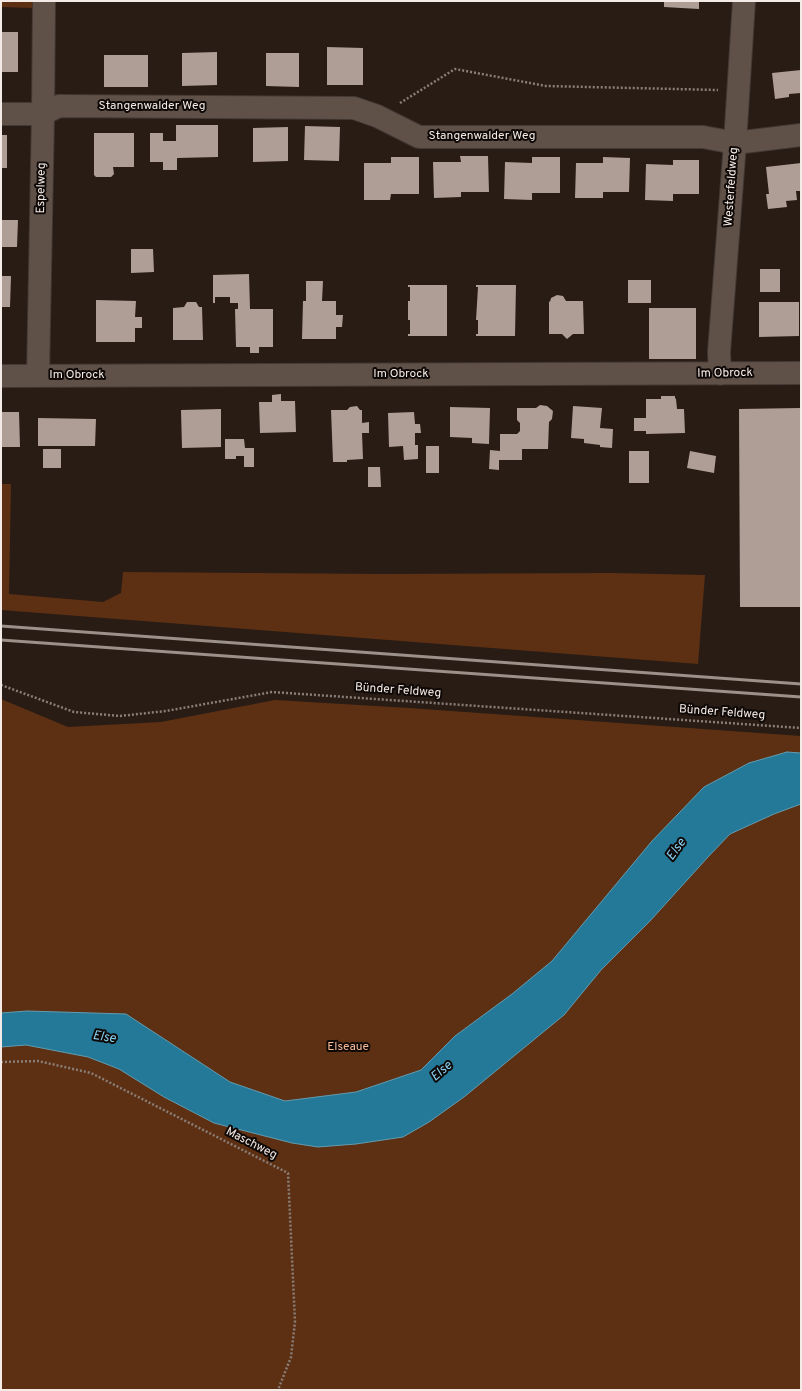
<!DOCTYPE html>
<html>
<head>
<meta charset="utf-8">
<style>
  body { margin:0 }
  #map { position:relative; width:802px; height:1391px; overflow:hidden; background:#291c15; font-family:Overpass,sans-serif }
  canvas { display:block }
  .frame { position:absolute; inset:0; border:2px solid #f4ebe6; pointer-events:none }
</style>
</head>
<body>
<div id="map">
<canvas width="802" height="1391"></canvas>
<div class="frame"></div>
</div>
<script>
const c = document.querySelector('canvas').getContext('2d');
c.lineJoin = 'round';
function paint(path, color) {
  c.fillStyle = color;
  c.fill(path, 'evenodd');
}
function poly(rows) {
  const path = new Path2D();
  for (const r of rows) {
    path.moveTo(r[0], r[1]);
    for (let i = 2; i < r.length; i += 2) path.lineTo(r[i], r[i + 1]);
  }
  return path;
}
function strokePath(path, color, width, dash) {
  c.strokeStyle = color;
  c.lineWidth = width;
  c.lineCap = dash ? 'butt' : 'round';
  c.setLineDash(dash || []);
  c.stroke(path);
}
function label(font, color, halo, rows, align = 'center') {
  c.font = font + ' Overpass,sans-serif';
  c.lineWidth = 4;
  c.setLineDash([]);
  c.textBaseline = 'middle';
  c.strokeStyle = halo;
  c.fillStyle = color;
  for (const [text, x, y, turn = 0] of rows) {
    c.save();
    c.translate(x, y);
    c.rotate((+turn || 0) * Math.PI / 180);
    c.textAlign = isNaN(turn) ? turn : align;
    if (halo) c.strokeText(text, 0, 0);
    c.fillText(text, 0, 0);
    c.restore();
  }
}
paint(poly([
  [1,1,33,1,33,8,1,7],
  [1,484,11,484,9,594,103,602,121,593,123,572,383,574,613,573,705,575,698,664,1,610],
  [1,699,68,727,161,722,275,700,409,708,801,736,801,1390,1,1390]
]), '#5d3013');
const water = poly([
  [787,752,801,753,801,804,774,814,730,834,708,857,650,921,601,970,564,1015,464,1097,429,1122,403,1137,356,1144,318,1147,292,1143,214,1123,164,1097,119,1069,88,1057,26,1045,1,1047,1,1013,27,1011,126,1014,230,1082,285,1101,356,1092,421,1070,455,1036,512,994,552,961,652,841,704,787,749,763,787,752]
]);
paint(water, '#247998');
strokePath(water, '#629baf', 1);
paint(poly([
  [664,1,699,1,699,9,664,7],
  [1,32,18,32,18,72,1,72],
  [327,47,363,48,363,85,327,85],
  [217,52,217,85,182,86,182,53],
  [266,53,299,53,299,87,266,86],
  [104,55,148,55,148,87,104,87],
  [801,70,801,93,789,94,789,97,775,99,772,73],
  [176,125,218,125,218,157,177,158,177,170,163,170,163,162,150,162,150,133,163,133,163,141,176,141],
  [305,126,340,127,339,161,304,160],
  [288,127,288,161,253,162,253,128],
  [94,133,134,133,134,167,113,167,114,174,111,177,96,177,94,175],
  [1,135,7,135,7,168,1,168],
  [460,156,488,156,489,192,461,192,461,197,434,198,433,162,461,162],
  [391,157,419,157,419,194,391,194,390,200,364,200,364,163,391,163],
  [532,157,560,157,560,193,532,193,532,200,504,199,505,162,532,163],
  [603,157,630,158,629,192,603,192,603,198,575,198,576,163,603,163],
  [673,160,699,160,699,194,673,194,673,201,645,200,646,164,673,165],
  [801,163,801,191,796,191,797,200,786,201,787,207,768,209,766,194,769,194,766,167],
  [1,220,18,220,17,247,1,247],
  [131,249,153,249,154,272,131,273],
  [760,269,780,269,780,292,760,292],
  [249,274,250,309,273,309,273,347,259,347,259,353,250,353,250,347,236,347,235,309,238,309,238,303,230,303,230,297,215,297,215,303,213,303,213,275],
  [1,276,11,276,10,307,1,307],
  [628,280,651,280,651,303,628,303],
  [306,281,323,281,322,301,336,301,336,315,343,315,342,327,336,327,336,339,302,339,303,301,306,301],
  [408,285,447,285,447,336,408,336,408,334,410,334,410,320,408,320,408,301,410,301,410,287,408,287],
  [476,285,516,285,515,336,476,336,476,334,478,334,478,320,476,320,478,287,476,287],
  [557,295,563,296,566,301,583,301,584,334,573,334,567,339,562,334,549,334,549,301,550,302,551,298],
  [96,300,136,301,135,317,142,317,142,328,135,328,135,342,96,342],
  [187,302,196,302,199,307,202,307,203,340,173,340,173,308,184,307],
  [759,302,799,302,799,336,759,337],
  [649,308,696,308,696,359,649,359],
  [281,394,281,401,295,401,296,432,260,433,259,402,272,402,272,395],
  [661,396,675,396,675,398,676,399,677,409,684,409,685,433,646,434,646,431,634,431,634,418,646,418,646,399,661,399],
  [540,405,547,406,553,411,552,419,549,422,548,449,522,449,522,460,499,460,499,470,489,469,490,450,500,451,500,434,517,434,520,431,520,423,517,420,517,408,536,408],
  [357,406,360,410,362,410,362,423,369,422,369,433,362,433,363,459,347,460,347,462,333,462,331,410,347,410,350,407],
  [573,406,602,408,600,428,613,429,612,448,600,447,600,445,584,443,584,439,571,438],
  [450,407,490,408,489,444,472,443,472,438,450,437],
  [801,408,801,607,740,607,739,409],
  [221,409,221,447,182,448,181,410],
  [1,412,19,412,20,447,1,447],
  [414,412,415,424,420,424,421,433,415,433,415,445,418,445,418,459,404,460,403,446,389,447,388,413],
  [38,418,96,419,95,446,38,446],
  [225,439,244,439,245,448,254,448,254,467,244,467,244,456,236,456,236,459,225,459],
  [426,446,439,446,439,473,426,473],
  [43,449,61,449,61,468,43,468],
  [629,451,649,451,649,483,629,483],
  [690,451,716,456,714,473,687,468],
  [368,467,380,467,381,487,368,487]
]), '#af9e95');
const minor = poly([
  [1,114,43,114,59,106,354,108,377,116,419,137,703,137,735,143,801,135],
  [720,374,719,352,735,143,744,1],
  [1,376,801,373],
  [38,376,43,114,44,1]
]);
strokePath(minor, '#433935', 24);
strokePath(poly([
  [400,103,455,69,546,86,718,90],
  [1,685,74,712,120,716,166,711,272,692,801,728],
  [1,1062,38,1061,91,1073,288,1173,295,1322,291,1357,278,1390]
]), '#897e78', 2.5, [2, 2]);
strokePath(minor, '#605148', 22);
strokePath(poly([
  [1,626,801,684],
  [1,640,801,697]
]), '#9b908a', 3);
label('12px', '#f4ebe6', '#0e0806', [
  ["Stangenwalder Weg",152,107],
  ["Stangenwalder Weg",482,137],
  ["Westerfeldweg",732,187,-86],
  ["Espelweg",42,188,-89],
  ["Im Obrock",725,374,-1],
  ["Im Obrock",401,375],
  ["Im Obrock",77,376],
  ["Bünder Feldweg",398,691,4],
  ["Bünder Feldweg",722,713,4],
  ["Maschweg",251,1144,27]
]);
label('12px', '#f9bb97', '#0e0806', [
  ["Elseaue",348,1048]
]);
label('italic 13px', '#89d3f4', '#0e0806', [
  ["Else",677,850,-54],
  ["Else",104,1038,9],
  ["Else",442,1072,-41]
]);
</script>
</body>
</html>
